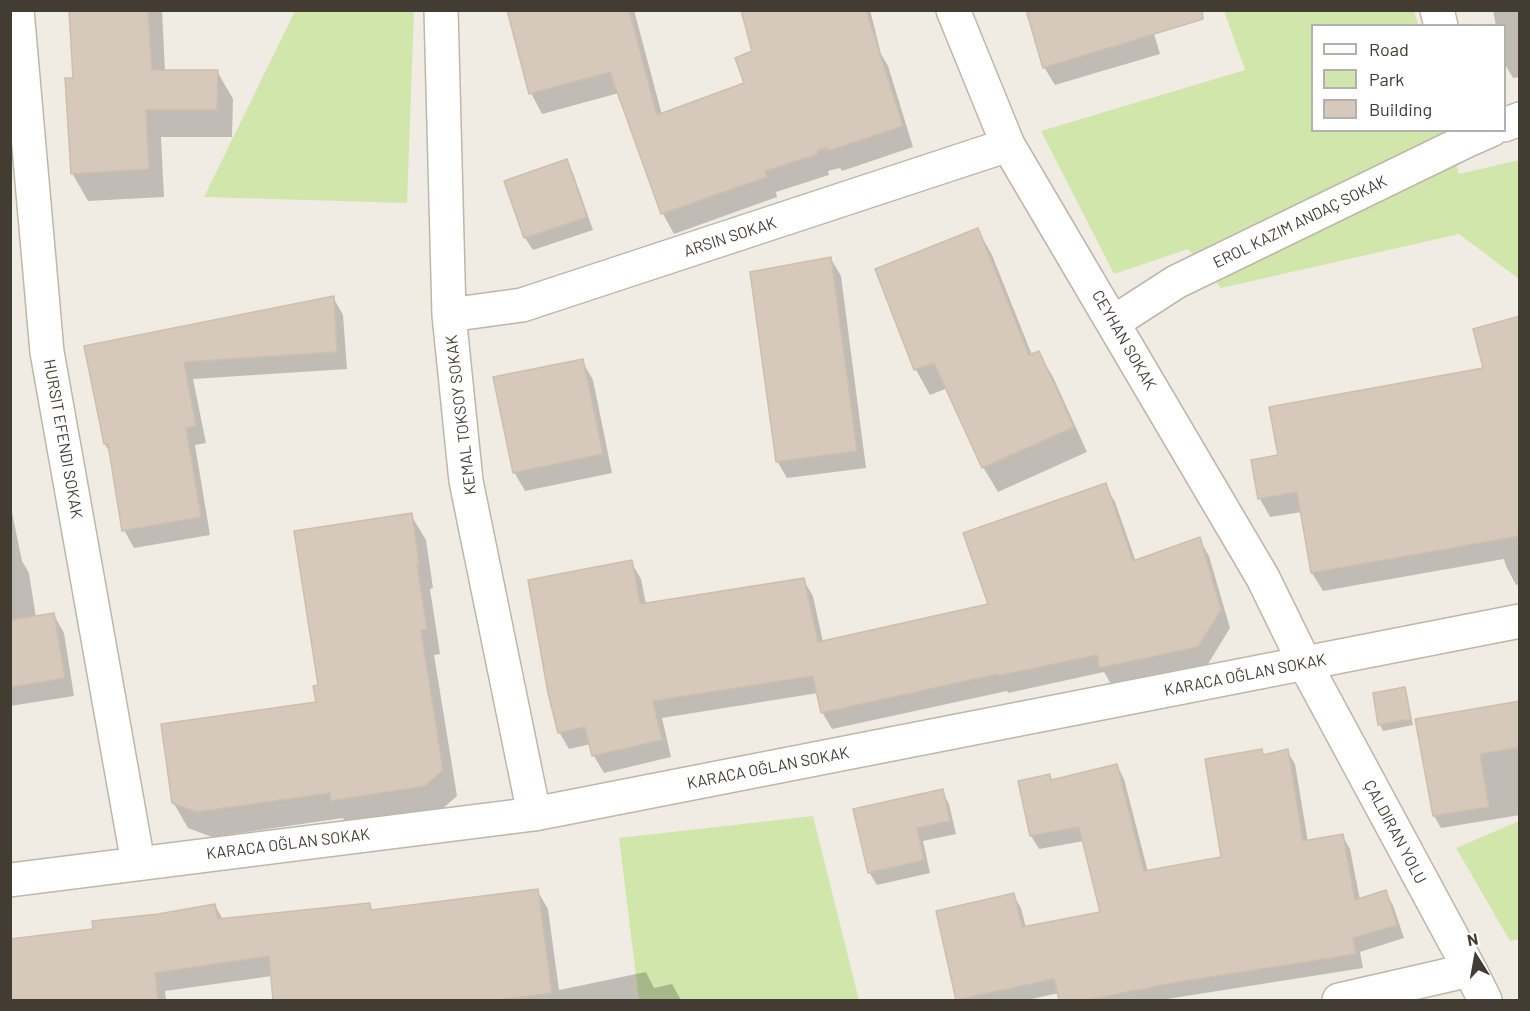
<!DOCTYPE html>
<html>
<head>
<meta charset="utf-8">
<style>
  body { margin:0 }
  #map { position:relative; width:1530px; height:1011px; overflow:hidden; background:#f1ece3; font-family:Barlow,sans-serif }
  canvas { display:block }
  .frame { position:absolute; inset:0; border:12px solid #433c33; pointer-events:none }
  .legend { position:absolute; left:1311px; top:24px; width:195px; height:108px; box-sizing:border-box; background:#fff; border:2px solid #b4b1ad; margin:0; padding:8px 10px; list-style:none; font-size:18px; color:#433c33 }
  .legend li { display:flex; align-items:center; gap:12px; height:30px }
  .legend b { width:30px; border:2px solid #b4b1ad }
  .north { position:absolute; left:1446px; top:927px; width:60px; height:60px; -webkit-text-stroke:4px #fff; paint-order:stroke; rotate:349deg; font-size:16px; font-weight:700; line-height:24px; text-align:center; color:#433c33 }
  .north::after { content:''; display:block; margin:auto; width:21px; height:27px; background:#433c33; clip-path:polygon(50% 0,100% 100%,50% 72%,0 100%) }
</style>
</head>
<body>
<div id="map">
<canvas width="1530" height="1011"></canvas>
<div class="frame"></div>
<ul class="legend">
<li><b style="height:8px;background:#fff"></b>Road</li>
<li><b style="height:16px;background:#d0e6ab"></b>Park</li>
<li><b style="height:16px;background:#d6c9bb"></b>Building</li>
</ul>
<div class="north">N</div>
</div>
<script>
const c = document.querySelector('canvas').getContext('2d');
c.lineJoin = 'round';
function paint(path, color) {
  c.fillStyle = color;
  c.fill(path, 'evenodd');
}
function poly(rows) {
  const path = new Path2D();
  for (const r of rows) {
    path.moveTo(r[0], r[1]);
    for (let i = 2; i < r.length; i += 2) path.lineTo(r[i], r[i + 1]);
  }
  return path;
}
function strokePath(path, color, width, dash) {
  c.strokeStyle = color;
  c.lineWidth = width;
  c.lineCap = dash ? 'butt' : 'round';
  c.setLineDash(dash || []);
  c.stroke(path);
}
function label(font, color, halo, rows, align = 'center') {
  c.font = font + ' Barlow,sans-serif';
  c.lineWidth = 6;
  c.setLineDash([]);
  c.textBaseline = 'middle';
  c.strokeStyle = halo;
  c.fillStyle = color;
  for (const [text, x, y, turn = 0] of rows) {
    c.save();
    c.translate(x, y);
    c.rotate((+turn || 0) * Math.PI / 180);
    c.textAlign = isNaN(turn) ? turn : align;
    if (halo) c.strokeText(text, 0, 0);
    c.fillText(text, 0, 0);
    c.restore();
  }
}
paint(poly([
  [295,11,414,11,407,203,204,197],
  [1224,11,1414,11,1418,25,1312,26,1312,130,1447,131,1459,174,1519,160,1519,279,1459,234,1221,288,1188,249,1114,274,1041,131,1245,70],
  [813,816,859,1000,639,1000,619,838],
  [1519,821,1519,939,1510,941,1456,848]
]), '#d0e6ab');
paint(poly([
  [71,10,162,10,165,71,217,71,233,99,232,137,161,137,164,197,88,201,72,173,75,79],
  [509,10,634,10,662,115,746,84,753,52,743,10,870,10,881,54,888,66,913,147,842,171,840,168,828,171,829,175,776,192,777,197,674,234,663,214,619,93,542,114,531,93],
  [1147,10,1160,54,1055,85,1044,67],
  [1493,10,1520,10,1520,77,1513,78,1504,63,1504,26,1496,26],
  [566,160,573,173,593,230,533,250,525,238,505,182],
  [978,230,992,255,1032,355,1038,352,1053,377,1087,452,998,492,983,467,948,388,930,395,916,370,877,270],
  [831,259,841,276,866,468,787,478,777,461],
  [333,297,343,315,347,369,193,379,206,443,195,445,210,535,134,548,124,530,111,455,105,444,86,347],
  [1520,318,1520,584,1516,585,1506,566,1504,559,1323,591,1312,573,1302,512,1270,517,1260,499,1253,461,1280,457,1485,369],
  [582,361,593,380,612,473,525,491,514,472],
  [1105,485,1115,502,1136,562,1199,539,1209,556,1230,628,1208,664,1111,684,1104,672,1008,693,1007,691,832,729,822,712,818,693,662,718,671,757,604,773,594,756,591,744,569,749,559,732,631,562,641,579,646,604,803,579,813,596,823,642,990,605],
  [10,503,22,561,29,573,36,618,54,615,64,633,74,696,10,706],
  [411,515,426,540,433,588,430,589,440,654,434,655,457,796,440,811,347,826,343,818,212,837,188,828,173,802,318,704,320,687],
  [1404,689,1407,695,1413,725,1383,731,1380,725,1374,694],
  [1520,703,1520,815,1441,828,1434,816,1417,720],
  [1261,751,1264,756,1287,751,1295,764,1308,842,1342,835,1350,849,1360,900,1385,892,1393,905,1404,938,1360,952,1363,968,1161,1000,1060,1000,1059,993,1027,1000,957,1000,937,912,1013,894,1021,908,1026,928,1102,913,1084,841,1039,849,1031,836,1049,776,1052,782,1117,765,1124,779,1148,872,1223,858],
  [942,791,949,804,956,834,923,841,930,873,877,885,869,872],
  [537,890,548,909,559,990,646,972,654,988,672,984,681,1000,275,1000,272,976,165,991,166,1000,10,1000,10,940,95,931,158,915,215,905,223,920,369,905,373,911]
]), '#0003');
const building = poly([
  [69,10,148,10,152,70,218,70,217,110,146,110,149,169,71,174,65,78,73,78,69,10],
  [507,10,629,10,657,115,744,83,735,58,752,51,741,10,866,10,903,126,828,151,827,148,817,150,818,154,765,171,767,177,661,214,610,72,529,94,507,10],
  [1026,10,1202,10,1203,19,1043,68,1026,10],
  [567,159,587,217,524,238,504,181,567,159],
  [978,228,1029,355,1039,351,1074,427,982,468,934,363,914,370,875,269,978,228],
  [831,257,857,451,776,462,750,272,831,257],
  [334,296,337,352,184,362,196,426,186,428,201,517,122,531,108,444,104,444,84,346,334,296],
  [1520,316,1520,536,1311,573,1297,492,1258,499,1251,460,1278,455,1269,407,1483,368,1473,329,1520,316],
  [583,359,603,454,513,473,493,377,583,359],
  [1106,483,1133,561,1200,537,1221,610,1198,647,1099,668,1097,655,997,676,997,674,821,713,813,676,653,701,662,740,592,756,585,727,558,733,548,693,528,580,632,560,640,604,804,578,818,642,988,604,963,533,1106,483],
  [412,513,419,563,417,564,427,629,421,630,443,770,425,786,331,801,330,793,197,812,172,803,161,724,316,702,313,686,318,685,294,531,412,513],
  [54,613,65,678,10,687,10,620,54,613],
  [1405,687,1411,719,1378,725,1373,693,1405,687],
  [1520,701,1520,747,1480,754,1489,807,1433,816,1415,719,1520,701],
  [1262,749,1263,755,1288,749,1303,841,1343,834,1355,900,1386,890,1397,925,1353,938,1356,954,1173,983,1087,1000,1059,1000,1054,979,956,1000,936,911,1014,893,1022,927,1100,912,1079,827,1030,836,1018,781,1050,774,1051,780,1117,764,1144,871,1221,857,1205,759,1262,749],
  [943,789,950,821,917,828,924,860,868,873,853,809,943,789],
  [538,889,552,993,496,1000,273,1000,269,956,155,973,158,1000,10,1000,10,939,93,929,92,921,158,914,215,904,218,919,370,903,371,910,538,889]
]);
paint(building, '#d6c9bb');
strokePath(building, '#cebeab', 1.5);
const minor = poly([
  [17,10,47,352,138,863],
  [441,10,449,315,466,481,534,814],
  [953,10,1008,145,1263,578,1305,664,1470,970,1485,1000],
  [1437,10,1441,26],
  [1504,125,1520,119],
  [449,315,522,305,1008,145],
  [1114,322,1176,282,1466,141,1491,130],
  [10,880,534,814,1520,621],
  [1339,1000,1470,970]
]);
strokePath(minor, '#c0b6a8', 36);
strokePath(minor, '#fff', 33);
label('16px', '#433c33', '#fff', [
  ["EROL KAZIM ANDAÇ SOKAK",1300,222,-26],
  ["ARSIN SOKAK",730,237,-18],
  ["CEYHAN SOKAK",1124,340,60],
  ["KEMAL TOKSOY SOKAK",461,415,-97],
  ["HURSIT EFENDI SOKAK",63,439,80],
  ["KARACA OĞLAN SOKAK",1245,675,-11],
  ["KARACA OĞLAN SOKAK",768,768,-11],
  ["ÇALDIRAN YOLU",1395,832,62],
  ["KARACA OĞLAN SOKAK",288,844,-7]
]);
</script>
</body>
</html>
